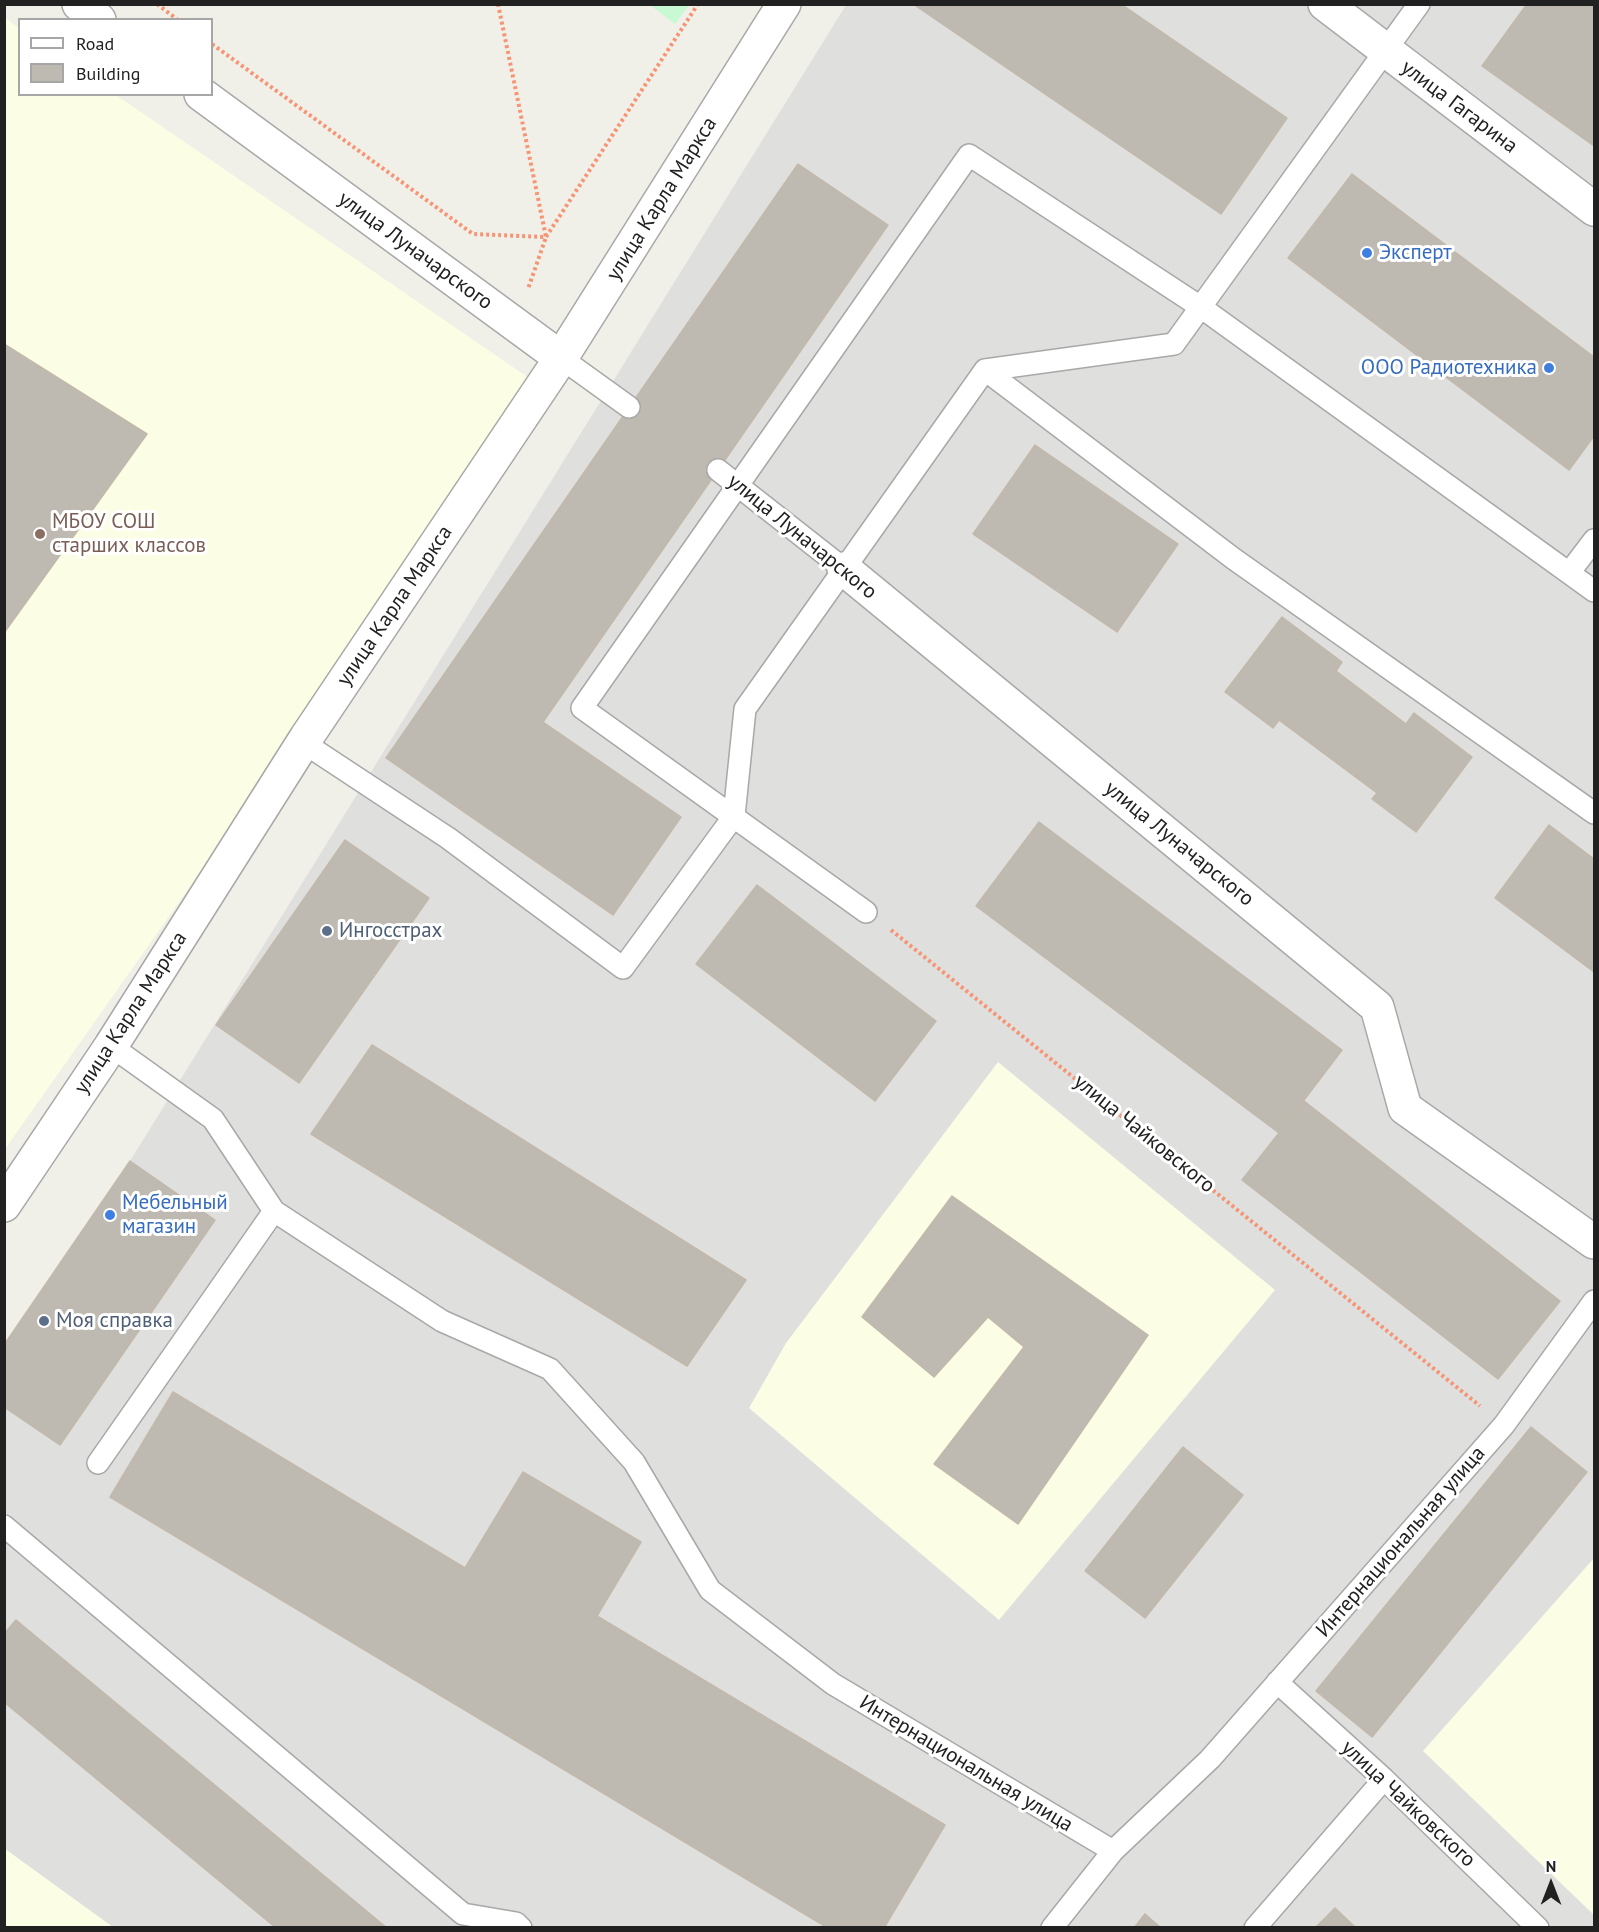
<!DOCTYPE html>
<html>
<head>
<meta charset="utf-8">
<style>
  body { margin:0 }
  #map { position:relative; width:1599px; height:1932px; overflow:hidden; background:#f1f0e8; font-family:"PT Sans",sans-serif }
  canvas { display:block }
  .frame { position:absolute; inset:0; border:6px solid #212121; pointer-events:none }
  .legend { position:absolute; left:18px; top:18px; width:195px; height:78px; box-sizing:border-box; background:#fff; border:2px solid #a6a6a6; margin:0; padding:8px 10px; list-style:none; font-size:18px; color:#212121 }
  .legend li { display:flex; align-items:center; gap:12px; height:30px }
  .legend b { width:30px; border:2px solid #a6a6a6 }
  .north { position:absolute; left:1521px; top:1854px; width:60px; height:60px; -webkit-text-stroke:4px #fff; paint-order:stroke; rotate:0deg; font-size:16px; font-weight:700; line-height:24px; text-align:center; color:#212121 }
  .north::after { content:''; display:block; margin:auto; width:21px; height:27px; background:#212121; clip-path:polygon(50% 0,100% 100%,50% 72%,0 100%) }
</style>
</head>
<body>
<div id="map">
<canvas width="1599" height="1932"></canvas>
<div class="frame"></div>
<ul class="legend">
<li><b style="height:8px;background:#fff"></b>Road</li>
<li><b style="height:16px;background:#beb9b1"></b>Building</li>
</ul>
<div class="north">N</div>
</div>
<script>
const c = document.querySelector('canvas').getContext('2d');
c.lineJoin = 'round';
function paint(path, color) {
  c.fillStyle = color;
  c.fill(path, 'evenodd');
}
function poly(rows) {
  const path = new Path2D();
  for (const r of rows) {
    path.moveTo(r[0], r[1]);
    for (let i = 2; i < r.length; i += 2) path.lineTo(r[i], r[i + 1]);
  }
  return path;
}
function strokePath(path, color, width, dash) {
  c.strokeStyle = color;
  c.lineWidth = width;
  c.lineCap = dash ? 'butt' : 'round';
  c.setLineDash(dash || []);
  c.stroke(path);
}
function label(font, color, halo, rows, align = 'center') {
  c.font = font + ' "PT Sans",sans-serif';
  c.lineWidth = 6;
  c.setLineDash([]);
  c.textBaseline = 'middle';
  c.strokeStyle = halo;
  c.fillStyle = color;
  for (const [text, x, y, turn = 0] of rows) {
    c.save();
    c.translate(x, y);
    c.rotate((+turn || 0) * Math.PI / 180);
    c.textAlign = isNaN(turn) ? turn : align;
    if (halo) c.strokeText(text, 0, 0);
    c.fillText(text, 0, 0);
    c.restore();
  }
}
paint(poly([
  [846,5,1594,5,1594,1927,113,1928,5,1849,5,1344,130,1161]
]), '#dfdfde');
paint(poly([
  [5,18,19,28,20,94,116,95,542,387,5,1149],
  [998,1062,1275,1290,999,1620,749,1408,786,1343],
  [1594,1558,1594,1915,1423,1751],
  [4,1849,5,1849,113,1927,5,1927]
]), '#fbfee5');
paint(poly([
  [650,5,689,5,675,24]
]), '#c8f9d3');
const building = poly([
  [913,4,1121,4,1287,118,1221,214,913,4],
  [1527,4,1594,5,1594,146,1482,66,1527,4],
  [798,164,888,225,543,722,681,817,613,915,386,758,798,164],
  [1352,174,1594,357,1594,436,1569,470,1288,258,1352,174],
  [4,344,147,434,4,633,4,344],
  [1035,445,1178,544,1117,632,973,534,1035,445],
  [1282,617,1342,662,1336,671,1406,724,1414,713,1472,757,1416,832,1372,799,1377,793,1279,720,1273,728,1225,692,1282,617],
  [1039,822,1342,1050,1279,1133,976,906,1039,822],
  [1549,825,1594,859,1594,972,1495,898,1549,825],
  [345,840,429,898,299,1083,216,1025,345,840],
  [757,885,936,1021,875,1101,696,964,757,885],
  [372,1045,746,1280,687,1366,311,1134,372,1045],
  [1304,1101,1560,1301,1498,1379,1242,1180,1304,1101],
  [130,1161,215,1220,60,1445,4,1407,4,1345,130,1161],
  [952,1196,1148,1335,1018,1524,934,1464,1024,1347,988,1317,934,1377,862,1317,952,1196],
  [173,1392,465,1568,523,1472,641,1542,597,1616,945,1825,884,1928,828,1928,110,1497,173,1392],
  [1531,1427,1587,1472,1372,1737,1316,1691,1531,1427],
  [1183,1447,1243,1495,1145,1618,1085,1571,1183,1447],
  [16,1620,387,1928,276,1928,4,1702,4,1634,16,1620],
  [1335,1908,1356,1928,1315,1928,1335,1908],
  [1145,1914,1161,1928,1134,1928,1145,1914]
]);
paint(building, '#beb9b1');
strokePath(building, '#c3b9ab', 1.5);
const service = poly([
  [561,358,629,407],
  [985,370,1234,559,1594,813],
  [718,470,844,569],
  [1569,573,1594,540],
  [304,743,448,838,623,968,734,816,745,709,985,370,1174,344,1419,4],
  [866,912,582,708,969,155,1202,308,1594,591],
  [274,1211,442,1321,550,1369,634,1462,710,1590,833,1684,1113,1851],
  [98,1463,274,1211,213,1119,111,1046],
  [4,1526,463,1914,516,1923,521,1928],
  [1277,1682,1384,1779,1538,1928],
  [1052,1928,1113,1851,1210,1759,1504,1425,1594,1301],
  [1255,1928,1384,1779]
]);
const minor = poly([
  [79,4,99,20],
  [1325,4,1594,209],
  [201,94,561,358],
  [844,569,1377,1007,1405,1108,1594,1242],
  [4,1205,111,1046,306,738,561,358,784,4]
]);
strokePath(service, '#a8a8a8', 24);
strokePath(minor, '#a8a8a8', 36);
strokePath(poly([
  [157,4,178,20],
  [498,4,546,237,528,289],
  [212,44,473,234,546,237,698,4],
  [891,930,1480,1406]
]), '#f79474', 4, [3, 3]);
strokePath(service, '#fff', 21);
strokePath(minor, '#fff', 33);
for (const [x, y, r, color] of [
  [1367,253,6,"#3f7fe0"],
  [1549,368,6,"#3f7fe0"],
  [40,534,6,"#8d6e63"],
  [327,931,6,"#5c6f8a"],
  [110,1215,6,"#3f7fe0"],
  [44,1321,6,"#5c6f8a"]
]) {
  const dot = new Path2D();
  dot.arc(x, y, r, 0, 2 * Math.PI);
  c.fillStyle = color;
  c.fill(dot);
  strokePath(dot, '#fff', 2);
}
label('21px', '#212121', '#fff', [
  ["улица Гагарина",1459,107,37],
  ["улица Карла Маркса",662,199,-58],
  ["улица Луначарского",415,251,36],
  ["улица Луначарского",802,537,39],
  ["улица Карла Маркса",395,606,-56],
  ["улица Луначарского",1179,844,39],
  ["улица Карла Маркса",131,1013,-57],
  ["улица Чайковского",1144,1134,39],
  ["Интернациональная улица",1401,1542,-49],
  ["Интернациональная улица",966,1764,31],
  ["улица Чайковского",1408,1804,43]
]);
label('21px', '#366cbe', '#fff', [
  ["Эксперт",1379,253],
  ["ООО Радиотехника",1537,368,"right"],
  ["Мебельный",122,1203],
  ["магазин",122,1227]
], 'left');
label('21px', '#785e54', '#fff', [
  ["МБОУ СОШ",52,522],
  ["старших классов",52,546]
], 'left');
label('21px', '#4e5e75', '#fff', [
  ["Ингосстрах",339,931],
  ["Моя справка",56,1321]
], 'left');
</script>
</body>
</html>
